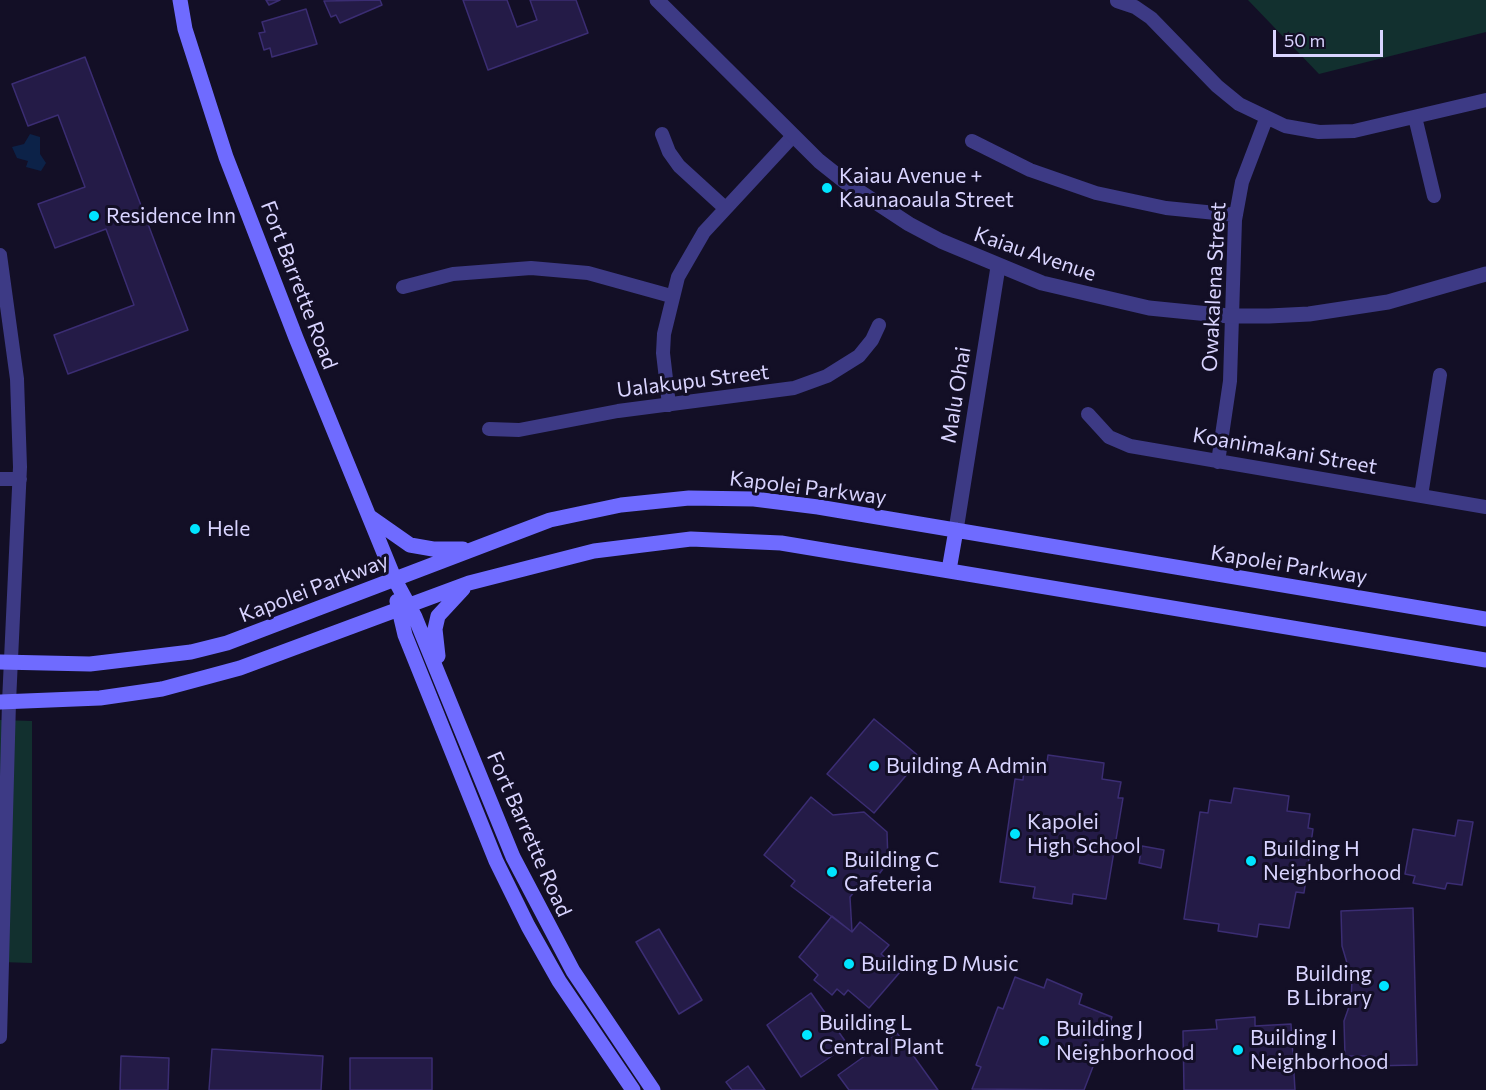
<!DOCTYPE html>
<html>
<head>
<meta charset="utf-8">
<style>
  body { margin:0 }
  #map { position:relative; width:1486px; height:1090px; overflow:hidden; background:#130f26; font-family:Commissioner,sans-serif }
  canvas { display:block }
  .scale { position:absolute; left:1273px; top:30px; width:110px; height:27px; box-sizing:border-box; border:3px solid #d9d4ff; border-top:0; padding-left:8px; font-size:18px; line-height:21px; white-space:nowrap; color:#d9d4ff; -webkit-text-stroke:4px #130f26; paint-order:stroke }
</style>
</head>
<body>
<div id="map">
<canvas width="1486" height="1090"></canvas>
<div class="scale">50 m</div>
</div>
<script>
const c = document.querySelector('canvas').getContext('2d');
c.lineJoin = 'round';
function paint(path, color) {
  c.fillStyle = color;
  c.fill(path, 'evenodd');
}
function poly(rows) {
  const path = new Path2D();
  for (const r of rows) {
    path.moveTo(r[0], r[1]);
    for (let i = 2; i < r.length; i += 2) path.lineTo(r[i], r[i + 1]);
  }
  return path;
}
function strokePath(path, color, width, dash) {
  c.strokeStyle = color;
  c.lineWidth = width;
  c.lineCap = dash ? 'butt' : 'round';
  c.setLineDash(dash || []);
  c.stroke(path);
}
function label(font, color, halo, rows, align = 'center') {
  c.font = font + ' Commissioner,sans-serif';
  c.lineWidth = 6;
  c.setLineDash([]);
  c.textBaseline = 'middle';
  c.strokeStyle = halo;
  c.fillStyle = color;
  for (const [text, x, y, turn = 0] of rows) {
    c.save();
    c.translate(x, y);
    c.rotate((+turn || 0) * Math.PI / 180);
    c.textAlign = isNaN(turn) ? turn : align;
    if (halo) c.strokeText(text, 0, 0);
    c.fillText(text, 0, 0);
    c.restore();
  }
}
paint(poly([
  [1248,0,1486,0,1486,32,1319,74],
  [0,720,32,721,32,963,0,962]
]), '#12302f');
paint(poly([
  [30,134,40,137,40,154,46,163,41,171,26,167,28,161,17,158,12,147,24,144]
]), '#0c2248');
const building = poly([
  [266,0,280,0,269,5,266,0],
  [380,0,382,5,340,23,336,15,331,17,324,1,380,0],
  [463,0,507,0,517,27,537,20,530,0,576,0,588,33,488,70,463,0],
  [306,9,317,44,272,57,270,48,264,50,259,33,265,32,262,22,306,9],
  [85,57,188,330,68,374,54,335,134,305,106,229,55,248,38,204,85,187,58,115,28,126,12,84,85,57],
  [874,719,921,758,874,813,827,774,874,719],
  [1048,755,1104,763,1102,779,1121,782,1118,798,1123,798,1106,899,1073,894,1072,904,1033,898,1035,887,1000,882,1015,779,1023,780,1024,767,1046,770,1048,755],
  [1234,788,1289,796,1287,811,1310,814,1308,828,1313,829,1304,893,1296,892,1289,928,1259,924,1257,937,1218,931,1219,924,1184,919,1200,812,1208,813,1210,800,1231,803,1234,788],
  [811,797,833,815,864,812,887,832,888,862,871,885,858,887,850,897,852,932,791,886,795,881,764,855,811,797],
  [1458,820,1473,822,1462,885,1447,883,1445,889,1413,883,1415,876,1405,874,1413,829,1455,836,1458,820],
  [1142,846,1164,850,1161,868,1139,863,1142,846],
  [1413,908,1417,1065,1368,1066,1368,1056,1345,1056,1344,1021,1351,1001,1352,980,1342,946,1341,911,1413,908],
  [832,916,852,932,860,922,889,945,881,954,901,971,869,1008,848,990,844,995,837,989,832,995,814,980,818,975,799,957,832,916],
  [659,929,702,1000,679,1014,636,942,659,929],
  [1015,977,1044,988,1047,979,1082,994,1079,1004,1112,1017,1084,1090,972,1089,981,1067,976,1065,998,1007,1003,1009,1015,977],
  [811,993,848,1045,801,1077,767,1025,811,993],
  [1255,1017,1255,1026,1291,1024,1295,1090,1184,1090,1183,1031,1217,1029,1216,1020,1255,1017],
  [897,1033,938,1090,849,1090,838,1075,897,1033],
  [212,1049,323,1056,321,1090,209,1090,212,1049],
  [121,1056,169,1058,168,1090,120,1090,121,1056],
  [350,1058,432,1058,432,1090,350,1090,350,1058],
  [748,1066,765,1090,732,1090,726,1082,748,1066]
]);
paint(building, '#241b47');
strokePath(building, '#3b2d73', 1.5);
strokePath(poly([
  [1117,1,1135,7,1151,18,1217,86,1239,104,1285,126,1319,132,1354,131,1486,100],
  [1415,117,1434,196],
  [662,134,669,152,679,166,725,208],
  [972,141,1030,170,1096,193,1166,208,1236,215],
  [0,255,17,379,20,467,9,702,0,1037],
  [403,287,453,274,531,268,588,273,671,296],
  [669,405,663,353,664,334,678,277,704,232,793,136],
  [1088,414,1109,437,1130,446,1486,507],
  [489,429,519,430,618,411,794,388,827,376,859,356,872,340,879,325],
  [1218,462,1230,381,1235,220,1242,182,1266,119],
  [0,479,20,479],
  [1421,496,1440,375]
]), '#3d3a85', 14);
strokePath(poly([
  [657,0,819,161,848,184,909,224,941,241,1042,283,1149,308,1229,316,1269,316,1309,314,1388,302,1486,274],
  [956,530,998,267]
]), '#3d3a85', 15);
strokePath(poly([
  [180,0,185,29,226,157,296,338,395,580,415,617,513,857,573,971,653,1090],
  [370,517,410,545,433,549,463,549],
  [949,570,956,530],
  [397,601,405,635,496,861,528,926,559,981,633,1090],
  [438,656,435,629,438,616,463,589],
  [0,662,90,664,191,652,227,643,550,520,621,505,689,498,754,499,818,507,1486,619],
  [0,702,100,698,162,689,240,668,469,583,594,551,691,539,781,543,1486,660]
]), '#6f6bff', 15);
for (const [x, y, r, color] of [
  [827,188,6,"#00e5ff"],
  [94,216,6,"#00e5ff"],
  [195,529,6,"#00e5ff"],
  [874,766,6,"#00e5ff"],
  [1015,834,6,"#00e5ff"],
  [1251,861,6,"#00e5ff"],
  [832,872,6,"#00e5ff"],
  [849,964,6,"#00e5ff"],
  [1384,986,6,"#00e5ff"],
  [807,1035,6,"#00e5ff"],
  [1044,1041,6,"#00e5ff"],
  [1238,1050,6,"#00e5ff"]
]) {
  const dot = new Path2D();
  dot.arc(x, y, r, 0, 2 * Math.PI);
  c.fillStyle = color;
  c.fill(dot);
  strokePath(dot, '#130f26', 2);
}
label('21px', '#d9d4ff', '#130f26', [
  ["Kaiau Avenue +",839,176],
  ["Kaunaoaula Street",839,200],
  ["Residence Inn",106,216],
  ["Hele",207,529],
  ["Building A Admin",886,766],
  ["Kapolei",1027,822],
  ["High School",1027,846],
  ["Building H",1263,849],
  ["Neighborhood",1263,873],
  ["Building C",844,860],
  ["Cafeteria",844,884],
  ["Building D Music",861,964],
  ["Building",1372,974,"right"],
  ["B Library",1372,998,"right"],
  ["Building L",819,1023],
  ["Central Plant",819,1047],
  ["Building J",1056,1029],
  ["Neighborhood",1056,1053],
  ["Building I",1250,1038],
  ["Neighborhood",1250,1062]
], 'left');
label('21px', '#d9d4ff', '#130f26', [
  ["Kaiau Avenue",1035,254,19],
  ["Fort Barrette Road",299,285,69],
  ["Owakalena Street",1214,287,-87],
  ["Ualakupu Street",693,381,-7],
  ["Malu Ohai",956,395,-81],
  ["Koanimakani Street",1285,451,10],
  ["Kapolei Parkway",808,488,7],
  ["Kapolei Parkway",1289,565,9],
  ["Kapolei Parkway",314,588,-21],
  ["Fort Barrette Road",529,834,66]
]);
</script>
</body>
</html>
